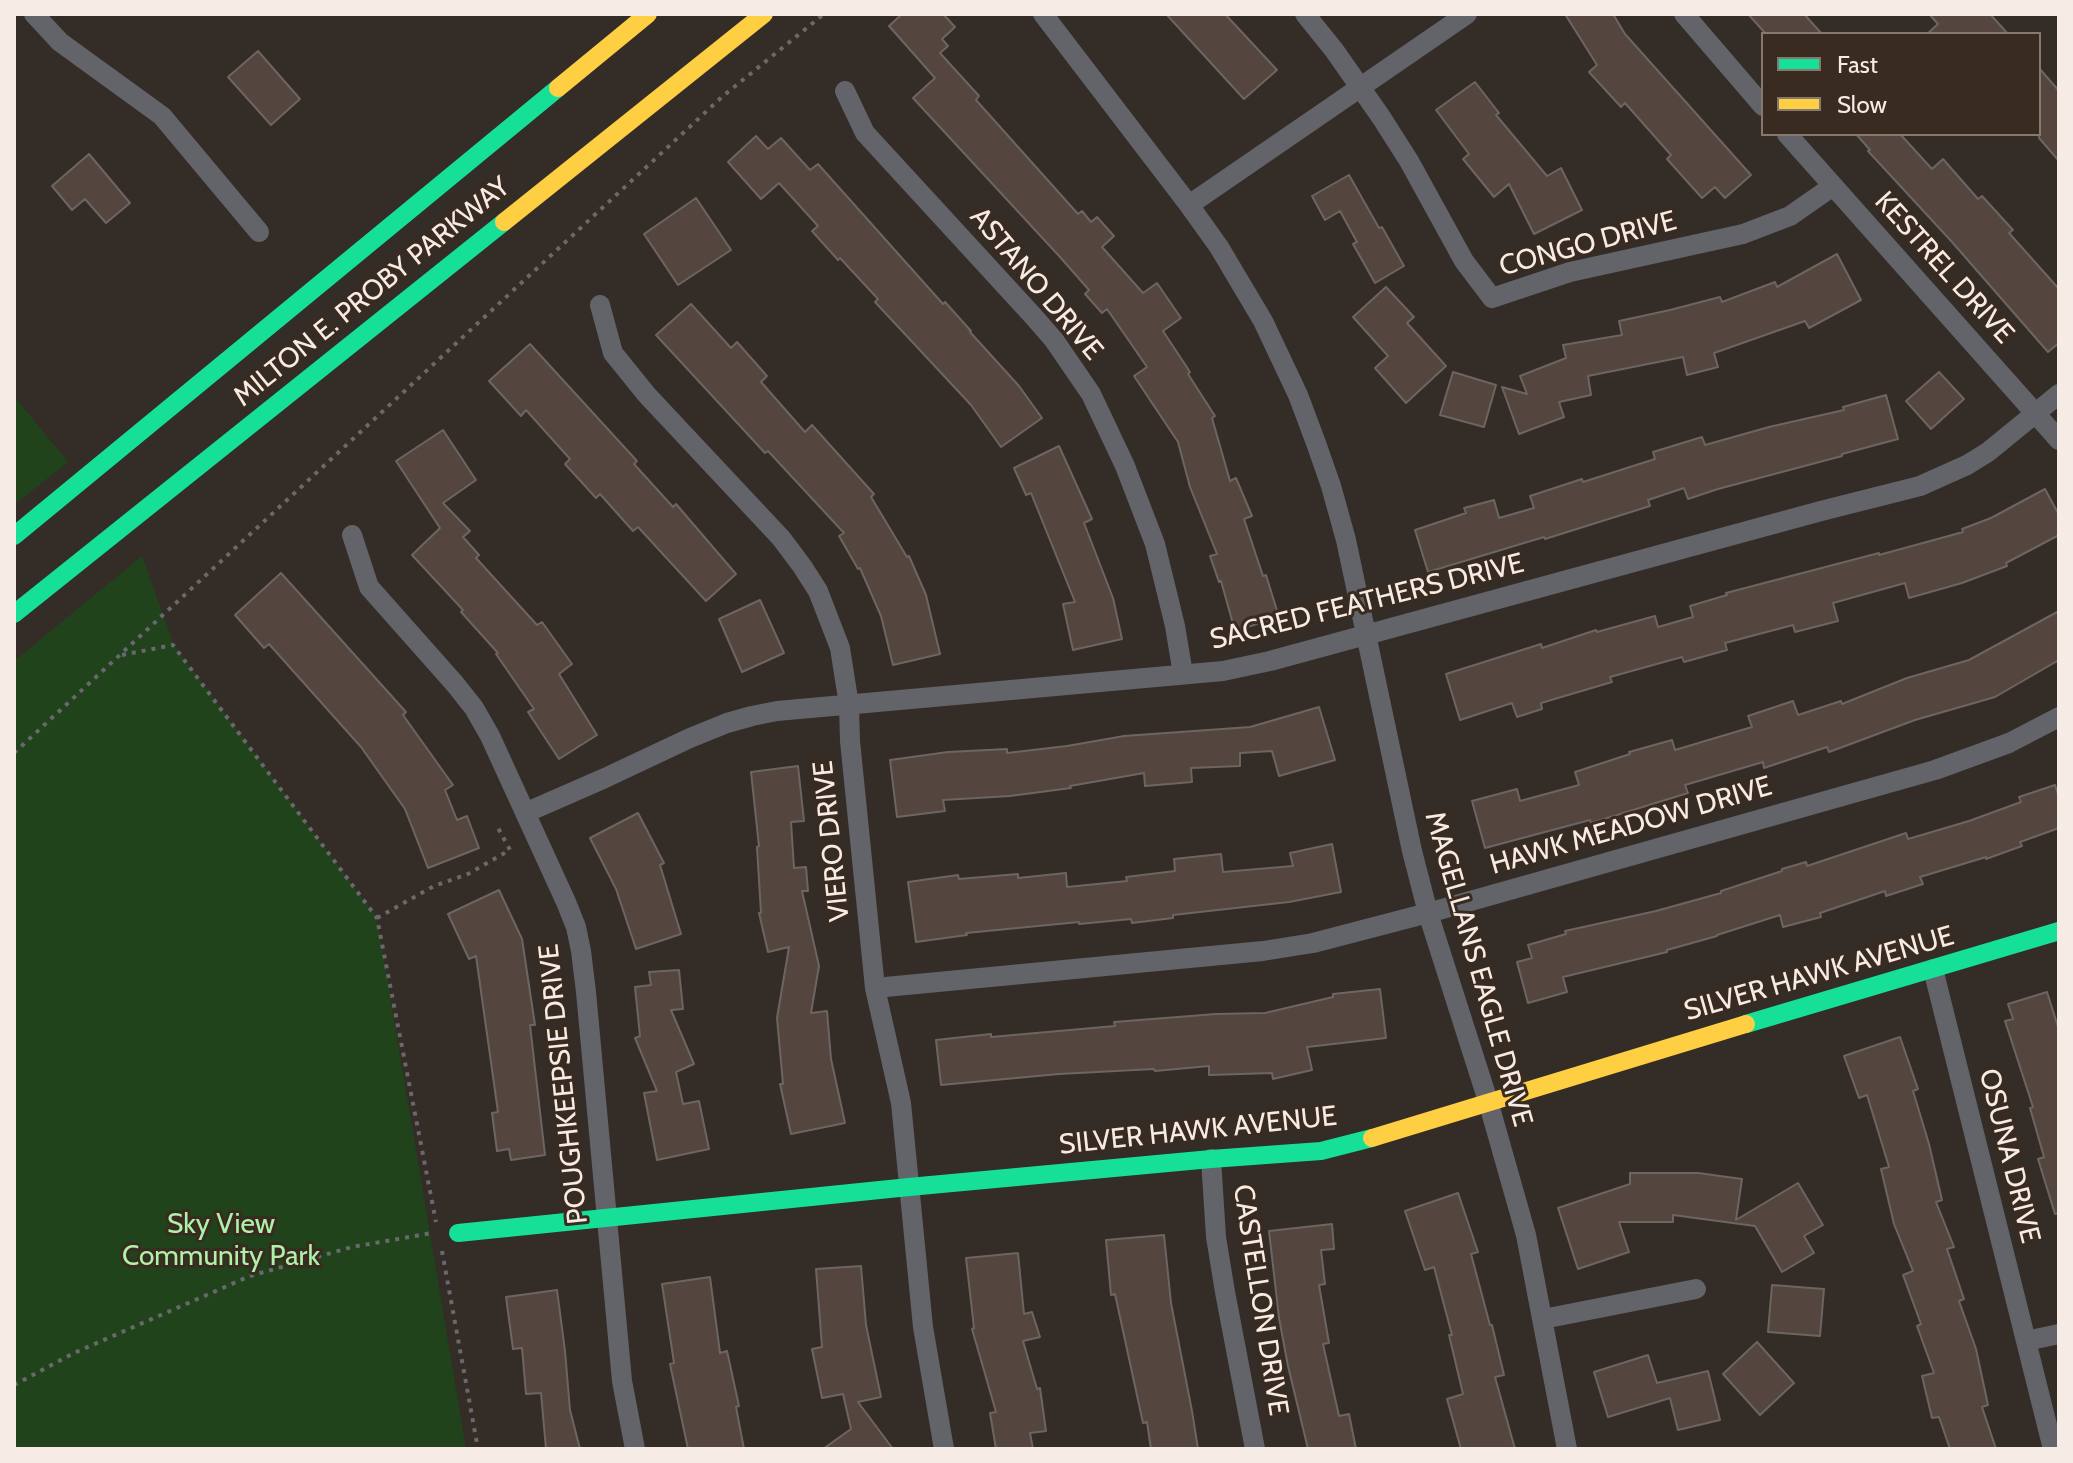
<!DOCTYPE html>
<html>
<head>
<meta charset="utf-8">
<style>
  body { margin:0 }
  #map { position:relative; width:2073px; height:1463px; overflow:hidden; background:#342c26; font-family:Cabin,sans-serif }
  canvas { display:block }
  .frame { position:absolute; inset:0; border:16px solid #f6ece5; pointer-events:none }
  .legend { position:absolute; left:1761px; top:32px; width:280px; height:104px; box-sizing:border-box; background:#3a2b20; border:2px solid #85786f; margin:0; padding:10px 14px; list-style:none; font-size:24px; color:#f6ece5 }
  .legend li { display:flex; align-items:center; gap:16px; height:40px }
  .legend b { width:40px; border:2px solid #85786f }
</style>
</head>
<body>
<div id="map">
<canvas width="2073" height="1463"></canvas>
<div class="frame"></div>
<ul class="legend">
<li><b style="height:10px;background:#16e098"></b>Fast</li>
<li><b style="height:10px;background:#ffcf43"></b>Slow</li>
</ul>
</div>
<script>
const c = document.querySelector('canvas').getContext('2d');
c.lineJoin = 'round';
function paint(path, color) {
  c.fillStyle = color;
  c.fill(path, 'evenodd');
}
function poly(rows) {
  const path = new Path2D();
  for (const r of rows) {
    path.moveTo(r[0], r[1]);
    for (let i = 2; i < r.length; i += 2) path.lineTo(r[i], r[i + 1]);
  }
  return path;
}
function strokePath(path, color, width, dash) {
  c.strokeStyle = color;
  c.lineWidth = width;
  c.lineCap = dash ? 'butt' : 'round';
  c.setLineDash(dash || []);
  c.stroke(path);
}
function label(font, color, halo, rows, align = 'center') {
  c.font = font + ' Cabin,sans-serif';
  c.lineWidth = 6;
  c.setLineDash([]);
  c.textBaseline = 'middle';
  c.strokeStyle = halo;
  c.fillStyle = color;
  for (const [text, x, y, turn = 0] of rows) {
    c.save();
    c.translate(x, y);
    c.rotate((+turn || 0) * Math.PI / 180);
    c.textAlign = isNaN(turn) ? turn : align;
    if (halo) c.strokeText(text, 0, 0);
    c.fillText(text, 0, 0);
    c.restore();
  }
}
paint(poly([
  [14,396,68,462,14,505],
  [142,556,174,645,377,918,466,1449,14,1449,14,661]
]), '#20431c');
const building = poly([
  [902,14,943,14,955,27,942,39,948,46,940,53,979,96,976,100,1078,214,1082,211,1091,222,1097,217,1114,236,1102,247,1143,293,1157,283,1181,318,1163,331,1190,372,1188,374,1215,416,1212,418,1230,481,1236,478,1252,516,1244,519,1263,576,1266,575,1279,617,1235,631,1221,581,1219,582,1210,556,1217,554,1190,487,1178,442,1134,376,1147,367,1107,309,1102,313,1085,294,1089,290,1060,257,913,98,935,78,889,26,902,14],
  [1166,14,1225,14,1277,70,1244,99,1166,14],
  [1565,14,1613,14,1625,34,1751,175,1725,198,1715,187,1702,198,1667,159,1671,155,1625,103,1621,107,1589,72,1597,65,1565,14],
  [1748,14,1804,14,1822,34,1766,34,1748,14],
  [1929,14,1990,14,2008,34,1927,34,1938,24,1929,14],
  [258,51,300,99,271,125,228,77,258,51],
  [2039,68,2059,91,2059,161,2039,138,2039,68],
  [1475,82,1499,113,1496,115,1547,176,1561,168,1582,210,1534,234,1509,184,1494,197,1463,159,1469,154,1436,110,1475,82],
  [1856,134,1900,134,1932,169,1943,159,1978,199,1982,196,2013,230,2009,233,2059,289,2059,343,2048,352,1952,242,1868,151,1870,150,1856,134],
  [756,136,768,149,781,138,810,170,818,164,943,304,945,302,971,331,970,332,1019,386,1042,418,1001,447,971,405,875,302,878,299,840,258,838,260,812,231,818,226,779,183,761,199,728,162,756,136],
  [89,154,130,203,106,223,85,199,72,210,52,186,89,154],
  [1349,175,1379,228,1382,227,1404,266,1375,283,1353,244,1357,242,1340,211,1325,220,1312,196,1349,175],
  [696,198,731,250,678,285,644,234,696,198],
  [1837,254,1861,300,1809,328,1805,321,1714,353,1718,367,1687,375,1683,357,1588,376,1591,395,1559,402,1564,417,1519,434,1502,387,1527,394,1520,376,1566,358,1563,345,1622,335,1619,321,1670,310,1720,297,1722,302,1775,282,1777,287,1837,254],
  [1386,287,1414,317,1407,323,1446,366,1406,403,1375,368,1388,356,1353,317,1386,287],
  [691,304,731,348,737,342,767,376,761,382,805,432,812,425,874,494,871,497,907,557,909,556,926,595,940,654,893,665,881,616,860,568,858,569,839,536,844,533,768,451,765,453,656,335,691,304],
  [530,344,637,461,634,464,673,507,676,504,736,574,706,601,638,527,633,531,600,494,596,498,565,464,570,459,526,410,521,416,489,381,530,344],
  [1453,372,1496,385,1484,427,1440,415,1453,372],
  [1939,372,1964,399,1931,429,1906,401,1939,372],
  [1886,395,1898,439,1842,454,1842,456,1718,489,1688,499,1684,488,1648,500,1650,506,1545,539,1544,537,1428,572,1415,530,1466,513,1464,508,1494,500,1499,518,1534,508,1530,496,1582,479,1583,482,1655,459,1653,452,1702,437,1705,445,1769,427,1844,410,1843,407,1886,395],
  [443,430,476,480,443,503,470,531,463,537,479,555,476,558,537,625,542,622,572,664,559,674,597,735,559,759,528,712,534,709,496,654,498,653,461,612,463,610,412,555,440,528,396,461,443,430],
  [1059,446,1092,519,1084,523,1113,598,1122,639,1073,650,1063,604,1075,602,1031,493,1026,495,1014,468,1059,446],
  [2045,489,2059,515,2059,535,2006,563,2007,566,1962,583,1909,598,1905,583,1833,603,1838,621,1795,632,1793,625,1725,643,1727,650,1684,662,1682,657,1610,677,1612,682,1541,703,1542,709,1517,717,1512,703,1460,720,1446,674,1541,644,1542,648,1596,630,1597,632,1655,616,1658,627,1693,617,1690,606,1727,595,1726,593,1879,553,1879,555,1963,532,1962,529,1991,518,2045,489],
  [281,573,406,712,403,715,453,785,445,790,457,820,467,816,479,848,428,868,405,809,361,747,269,644,264,648,235,615,281,573],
  [760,600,784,653,742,672,719,619,760,600],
  [2059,611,2059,660,1995,697,1915,720,1829,752,1827,747,1764,768,1763,762,1685,785,1688,793,1591,823,1590,820,1485,848,1472,801,1517,789,1520,801,1579,785,1575,772,1630,754,1629,752,1672,740,1675,750,1752,727,1748,716,1793,701,1798,715,1841,701,1842,704,1907,678,1969,660,2059,611],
  [1319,707,1335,760,1279,776,1272,751,1240,753,1240,766,1191,768,1192,782,1145,786,1144,773,1070,786,1071,788,1010,796,943,800,945,811,897,817,890,760,948,752,1007,749,1007,753,1067,746,1124,736,1250,727,1319,707],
  [798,766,804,821,791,822,794,868,806,867,808,891,802,891,819,966,811,1013,827,1011,831,1059,845,1123,791,1134,780,1084,783,1084,777,1018,789,947,768,952,759,913,761,913,757,847,759,846,751,772,798,766],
  [2055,785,2059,797,2059,828,2020,842,2022,846,1986,859,1986,857,1920,877,1923,884,1886,896,1885,891,1820,913,1821,917,1783,927,1780,915,1717,935,1717,936,1667,950,1667,952,1563,977,1567,992,1528,1003,1517,962,1532,958,1528,945,1566,934,1565,931,1656,911,1721,893,1721,891,1782,871,1782,869,1806,862,1807,866,1906,833,1908,839,1969,821,2021,802,2019,797,2055,785],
  [638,813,664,863,660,865,681,934,636,949,616,889,590,838,638,813],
  [1332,844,1341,892,1289,902,1173,915,1173,918,1132,923,1131,919,1079,924,1079,922,966,933,967,935,916,942,908,882,958,875,959,879,1018,874,1018,878,1066,873,1067,887,1127,881,1126,877,1175,871,1174,859,1221,854,1223,872,1293,866,1290,853,1332,844],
  [499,890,522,939,535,1025,530,1025,545,1155,511,1160,509,1149,497,1151,492,1113,498,1112,476,956,469,959,448,914,499,890],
  [679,970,683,1009,671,1010,694,1064,676,1072,683,1104,699,1101,709,1149,657,1160,644,1093,657,1091,635,1038,640,1036,635,987,651,985,649,972,679,970],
  [1380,989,1386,1038,1307,1047,1312,1070,1273,1079,1272,1073,1209,1075,1209,1066,1155,1071,1154,1069,1059,1074,941,1085,936,1040,991,1034,991,1037,1115,1026,1114,1022,1216,1014,1265,1013,1333,997,1333,994,1380,989],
  [2047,992,2059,1030,2059,1213,2055,1214,2038,1159,2044,1157,2030,1108,2033,1107,2005,1021,2013,1019,2008,1004,2047,992],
  [1900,1037,1918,1089,1913,1091,1929,1144,1942,1200,1936,1202,1954,1247,1947,1249,1964,1299,1959,1301,1976,1349,1988,1405,1982,1407,1996,1449,1950,1449,1939,1417,1932,1418,1922,1376,1934,1373,1917,1326,1921,1324,1903,1275,1913,1271,1894,1224,1881,1169,1889,1167,1867,1095,1859,1098,1844,1056,1900,1037],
  [1630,1173,1698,1173,1742,1179,1736,1220,1798,1183,1823,1225,1804,1236,1814,1253,1782,1272,1755,1226,1673,1215,1673,1222,1619,1222,1629,1252,1578,1269,1558,1208,1630,1184,1630,1173],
  [1458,1193,1478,1252,1471,1254,1490,1325,1492,1325,1504,1375,1495,1377,1515,1449,1461,1449,1447,1399,1463,1394,1449,1335,1452,1335,1434,1267,1425,1270,1405,1211,1458,1193],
  [1332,1224,1334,1249,1321,1250,1325,1284,1319,1285,1329,1343,1323,1344,1339,1416,1349,1414,1356,1449,1308,1449,1288,1366,1279,1318,1269,1231,1332,1224],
  [1164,1235,1171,1303,1192,1411,1198,1449,1151,1449,1147,1422,1143,1423,1115,1294,1111,1295,1106,1240,1164,1235],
  [1018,1253,1024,1314,1032,1312,1040,1337,1023,1341,1037,1389,1040,1388,1046,1431,1030,1433,1033,1449,996,1449,990,1413,996,1412,972,1329,974,1328,966,1258,1018,1253],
  [861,1266,866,1325,881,1397,858,1402,893,1449,823,1449,851,1429,843,1394,822,1398,812,1349,822,1347,816,1269,861,1266],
  [710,1277,720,1353,727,1351,739,1406,736,1407,744,1449,688,1449,670,1364,674,1363,662,1284,710,1277],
  [1772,1285,1824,1289,1820,1336,1768,1332,1772,1285],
  [557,1290,565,1351,570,1410,580,1449,546,1449,541,1393,526,1394,522,1348,513,1349,506,1297,557,1290],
  [1757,1342,1794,1383,1760,1415,1723,1374,1757,1342],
  [1648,1355,1657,1383,1708,1371,1720,1420,1678,1430,1670,1398,1608,1417,1594,1372,1648,1355]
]);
paint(building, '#54453f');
strokePath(building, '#6d6561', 2);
strokePath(poly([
  [122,655,173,645,377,918,436,1222],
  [14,753,723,96,824,14],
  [377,918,434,886,468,874,510,850,497,826],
  [442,1251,478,1449],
  [14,1385,74,1353,250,1276,352,1247,432,1233]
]), '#6a686d', 4, [4, 6]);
strokePath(poly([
  [34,14,60,42,162,116,259,232],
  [1043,14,1189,205,1219,247,1263,321,1298,395,1316,443,1331,486,1346,540,1412,851,1428,913,1488,1101,1526,1235,1567,1449],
  [1305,14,1334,50,1381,117,1409,161,1464,261,1492,298,1570,272,1743,234,1790,216,1833,186],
  [1684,14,1763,106],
  [845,91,865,133,1034,317,1054,340,1091,394,1125,466,1155,544,1175,626,1183,674],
  [1787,134,2059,440],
  [1189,205,1467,14],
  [600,305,613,353,647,395,781,538,802,566,818,591,840,648,849,705,850,741,875,988,901,1103,923,1327,944,1449],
  [352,535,369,587,455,684,474,708,490,736,566,902,576,927,581,951,586,992,622,1381,635,1449],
  [525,813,605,778,690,738,727,723,752,716,777,711,1223,671,1270,661,1821,511,1920,486,1967,465,1988,452,2059,394],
  [1933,969,2053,1449],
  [875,988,1263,951,1313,943,1428,913,1935,770,2009,743,2059,717],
  [1211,1159,1216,1237,1225,1292,1255,1449],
  [1543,1319,1696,1289],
  [2026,1341,2059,1334]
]), '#63636a', 20);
strokePath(poly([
  [14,536,558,88],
  [14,614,504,222],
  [1746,1024,2059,931],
  [458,1233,909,1187,1211,1159,1321,1151,1372,1138]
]), '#16e098', 18);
strokePath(poly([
  [558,88,648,14],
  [504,222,764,14],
  [1372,1138,1746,1024]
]), '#ffcf43', 18);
label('28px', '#f6ece5', '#3a2b20', [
  ["CONGO DRIVE",1588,244,-15],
  ["KESTREL DRIVE",1944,268,48],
  ["ASTANO DRIVE",1036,284,50],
  ["MILTON E. PROBY PARKWAY",372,292,-39],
  ["SACRED FEATHERS DRIVE",1367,602,-14],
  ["HAWK MEADOW DRIVE",1631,826,-16],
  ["VIERO DRIVE",832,841,-96],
  ["MAGELLANS EAGLE DRIVE",1478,969,74],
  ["SILVER HAWK AVENUE",1819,974,-16],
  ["POUGHKEEPSIE DRIVE",564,1084,-96],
  ["SILVER HAWK AVENUE",1198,1131,-6],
  ["OSUNA DRIVE",2009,1156,76],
  ["CASTELLON DRIVE",1260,1300,81]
]);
label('28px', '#adf2a8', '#3a2b20', [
  ["Sky View",221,1225],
  ["Community Park",221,1257]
]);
</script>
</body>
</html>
